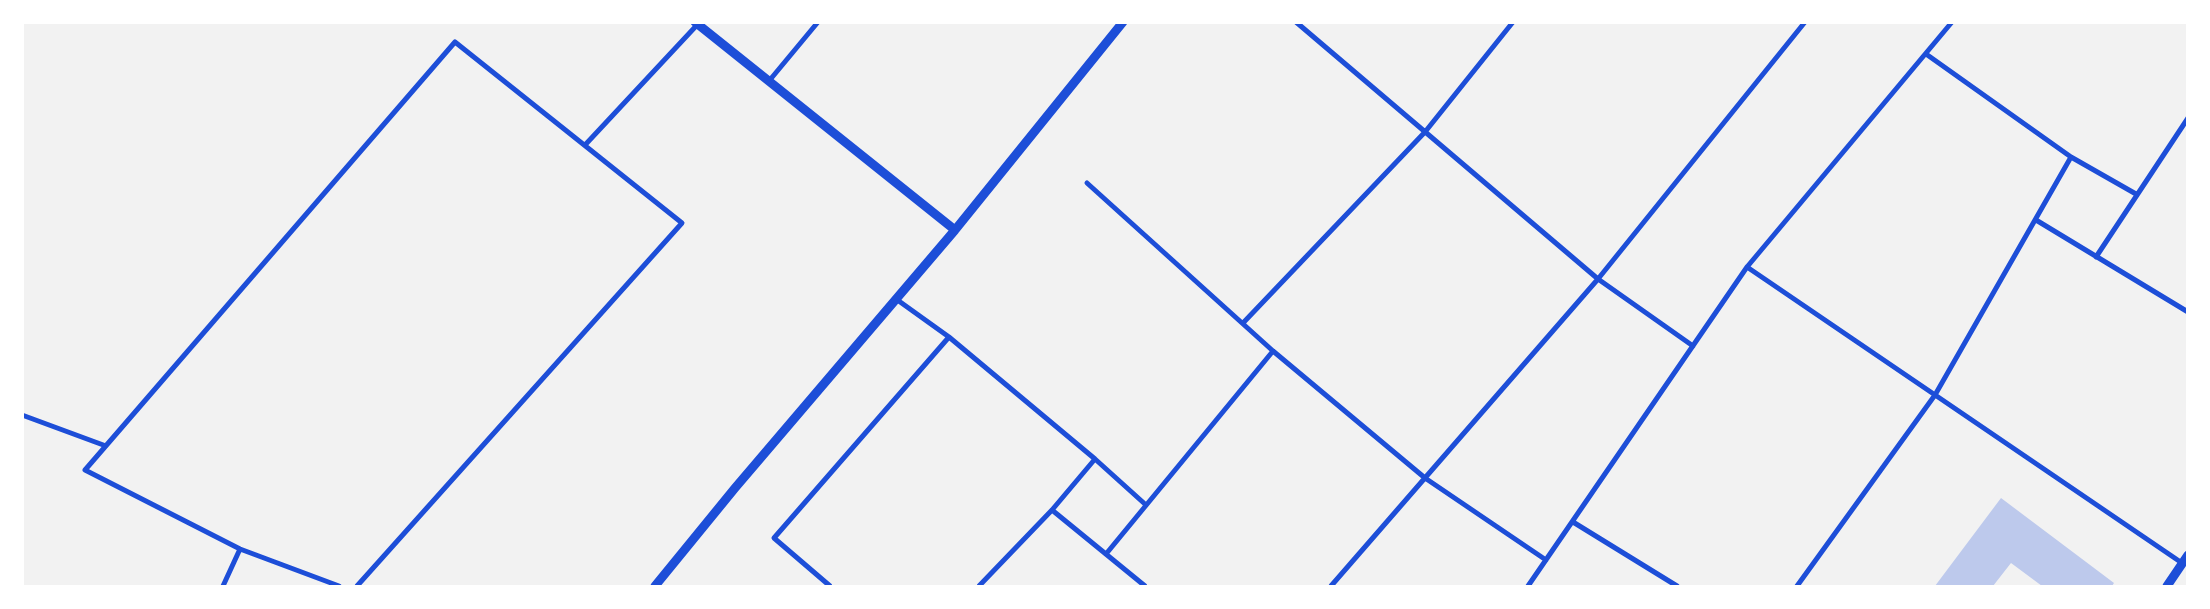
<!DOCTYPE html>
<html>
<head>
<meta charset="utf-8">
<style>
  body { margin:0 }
  #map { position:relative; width:2210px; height:609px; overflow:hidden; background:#f2f2f2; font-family:Barlow,sans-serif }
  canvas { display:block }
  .frame { position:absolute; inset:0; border:24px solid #fff; pointer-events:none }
</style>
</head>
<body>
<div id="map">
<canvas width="2210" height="609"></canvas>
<div class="frame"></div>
</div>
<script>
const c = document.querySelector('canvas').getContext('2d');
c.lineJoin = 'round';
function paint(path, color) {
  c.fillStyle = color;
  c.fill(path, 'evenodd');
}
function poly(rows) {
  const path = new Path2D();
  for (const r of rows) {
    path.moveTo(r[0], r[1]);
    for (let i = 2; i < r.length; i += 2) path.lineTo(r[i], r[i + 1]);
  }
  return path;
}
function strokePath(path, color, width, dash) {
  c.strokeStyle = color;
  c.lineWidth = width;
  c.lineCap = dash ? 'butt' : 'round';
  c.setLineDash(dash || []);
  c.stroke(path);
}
paint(poly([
  [2001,498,2114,583,2112,586,2042,586,2011,563,1993,586,1935,586]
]), '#bdc9ec');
strokePath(poly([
  [1296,22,1598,279,1693,346],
  [1926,54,2071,157,2136,194],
  [769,81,818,22],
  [585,145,697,25],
  [1087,183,1273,351,1425,478,1546,560],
  [2036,220,2188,312],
  [2096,257,2188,118],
  [1747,267,2182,563],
  [896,299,949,337],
  [1243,323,1425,132,1513,22],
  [22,415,106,446],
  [1095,459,1146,505],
  [1052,510,1145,586],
  [1573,522,1677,586],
  [1106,554,1273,351],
  [223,586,240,549],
  [339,586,240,549,85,470,455,42,682,223,357,586],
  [830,586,774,538,949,337,1095,459,1052,510,979,586],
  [1331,586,1598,279,1805,22],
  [1528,586,1747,267,1952,22],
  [1797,586,1935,395,2071,157]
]), '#1d4ed8', 5);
strokePath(poly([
  [695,22,955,230],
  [655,586,735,488,955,230,1123,22],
  [2167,586,2188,555]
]), '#1d4ed8', 9);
</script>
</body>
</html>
